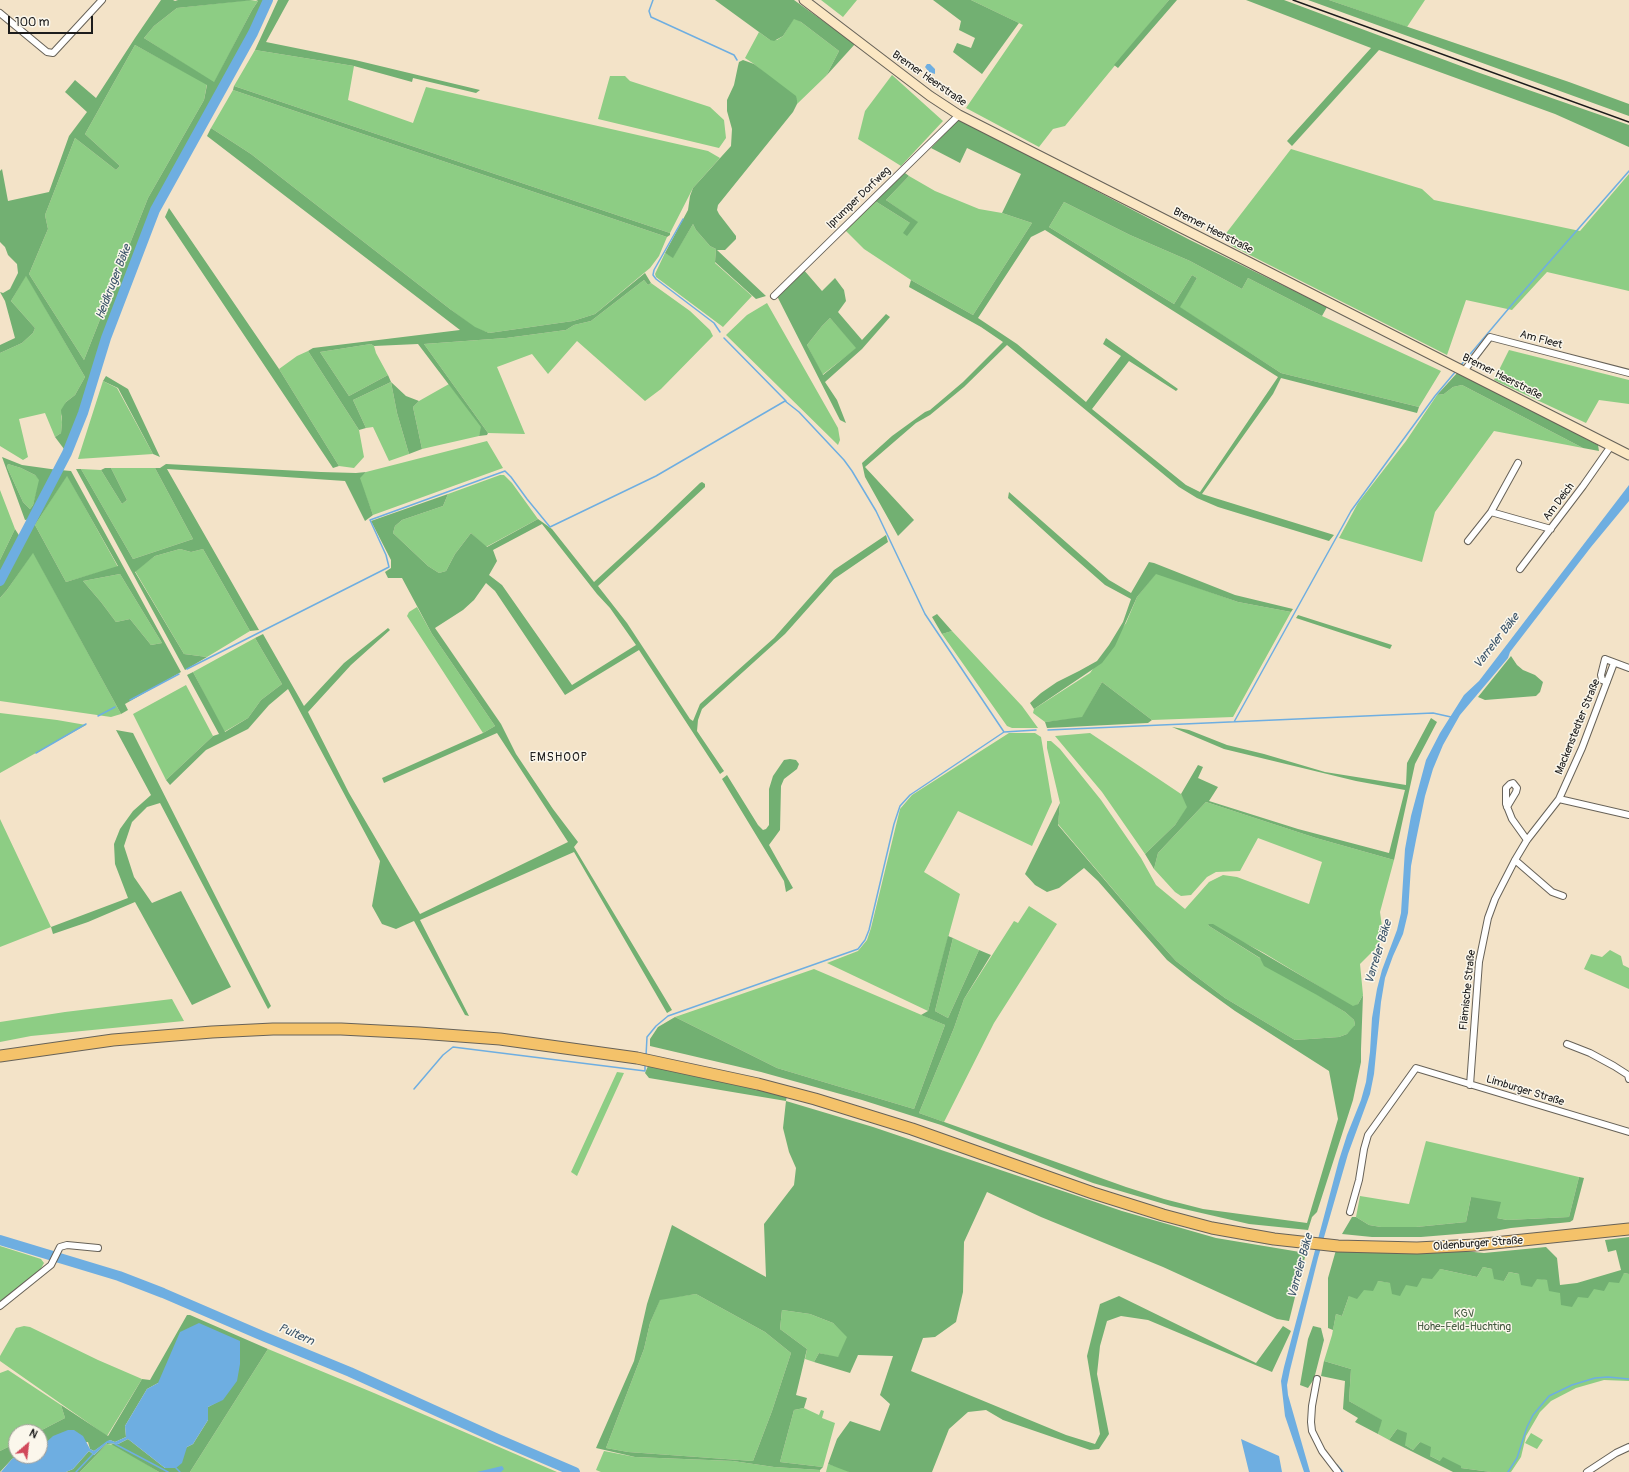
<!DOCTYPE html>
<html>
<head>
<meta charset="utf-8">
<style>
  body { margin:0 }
  #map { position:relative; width:1629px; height:1472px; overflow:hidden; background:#f3e3c8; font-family:Pangolin,sans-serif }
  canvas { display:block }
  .north { position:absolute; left:8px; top:1424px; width:40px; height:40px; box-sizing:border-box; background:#fbf7ec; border:1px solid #a29f99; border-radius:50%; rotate:28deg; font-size:11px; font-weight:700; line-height:16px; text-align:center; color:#1c1c1c }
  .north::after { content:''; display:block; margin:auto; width:14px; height:18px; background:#d1495b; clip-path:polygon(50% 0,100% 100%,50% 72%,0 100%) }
  .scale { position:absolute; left:8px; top:16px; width:85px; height:18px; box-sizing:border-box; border:2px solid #1c1c1c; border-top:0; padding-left:5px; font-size:12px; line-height:14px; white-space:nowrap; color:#1c1c1c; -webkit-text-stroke:3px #fbf7ec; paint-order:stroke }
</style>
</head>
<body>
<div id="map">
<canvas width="1629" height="1472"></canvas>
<div class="north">N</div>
<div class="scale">100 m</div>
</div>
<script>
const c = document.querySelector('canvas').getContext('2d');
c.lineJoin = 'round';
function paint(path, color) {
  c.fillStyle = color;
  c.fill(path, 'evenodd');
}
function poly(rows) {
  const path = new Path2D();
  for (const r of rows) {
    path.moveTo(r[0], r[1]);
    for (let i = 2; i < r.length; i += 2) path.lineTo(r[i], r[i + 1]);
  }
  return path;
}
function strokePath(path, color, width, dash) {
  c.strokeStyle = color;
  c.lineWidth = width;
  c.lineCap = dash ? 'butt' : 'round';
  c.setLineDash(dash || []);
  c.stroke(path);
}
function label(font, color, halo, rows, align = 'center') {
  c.font = font + ' Pangolin,sans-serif';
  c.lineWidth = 3;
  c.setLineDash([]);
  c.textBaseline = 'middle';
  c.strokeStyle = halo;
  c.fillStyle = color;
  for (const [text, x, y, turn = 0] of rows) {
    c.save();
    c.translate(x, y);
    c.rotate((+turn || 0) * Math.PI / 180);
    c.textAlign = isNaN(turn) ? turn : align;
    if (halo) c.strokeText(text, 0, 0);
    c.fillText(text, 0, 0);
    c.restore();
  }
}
paint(poly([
  [249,0,258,1,252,10,214,83,144,38,154,26,177,8],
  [821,0,857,0,843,17],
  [971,0,1169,0,1065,126,1053,129,1039,147,966,108,1023,25],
  [1329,0,1425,0,1407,27],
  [794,18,801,22,839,51,826,76,797,104,797,100,754,64,745,58,759,32,770,40,777,40,783,36],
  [135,45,207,84,204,100,148,198,84,360,29,274,48,229,45,215,75,138,116,170,120,166,85,134],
  [255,50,354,66,348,100,413,123,426,87,708,151,720,158,693,188,670,233,234,86],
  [892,75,943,121,901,166,858,139,865,111],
  [610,76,625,76,630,81,710,107,724,120,726,138,719,148,598,119],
  [233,90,667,237,659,256,650,268,595,314,573,321,489,333,475,328,450,309,251,154,211,128],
  [1291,149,1422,189,1434,200,1580,231,1629,174,1629,291,1547,272,1512,310,1466,300,1447,355,1232,246,1224,236],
  [909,176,935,191,979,209,1002,213,1032,223,973,315,911,280,864,249,845,230,875,201,910,223,917,222,886,200],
  [1064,202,1130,235,1190,261,1242,289,1248,278,1322,316,1441,371,1419,407,1281,373,1179,307,1197,278,1192,275,1174,304,1049,227],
  [693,224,696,230,710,246,716,249,715,263,752,296,723,327,656,277,655,274,665,253,673,257],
  [26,275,85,377,75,395,66,402,61,416,62,422,61,433,55,437,45,413,19,419,28,457,23,460,0,446,0,353,22,343,33,333,35,328,11,301],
  [644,280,648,285,651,283,690,311,710,330,713,336,661,389,645,401,577,341,548,374,532,354,497,367,525,434,488,433,424,344,506,338,566,330,574,325,591,321],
  [767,303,838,428,840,440,838,445,726,335,747,315],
  [830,318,857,348,822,375,807,345,822,326],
  [371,344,374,346,376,353,388,375,349,396,320,352],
  [1509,350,1629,380,1629,404,1599,400,1586,423,1494,380],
  [308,351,359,430,364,457,354,468,339,466,279,369,297,356],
  [103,381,117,388,153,454,78,459],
  [391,382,397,413,409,454,389,461,373,427,366,428,353,400],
  [449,384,482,427,479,436,422,449,413,407,419,401],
  [1462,385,1583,448,1494,431,1435,512,1422,562,1339,538,1358,503,1406,441,1437,395,1444,394,1453,387],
  [487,441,503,468,373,515,359,478,366,472],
  [8,464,21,468,35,475,40,480,33,505,30,509,23,502,7,467],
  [111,468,155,468,193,539,133,559,81,469,101,470,122,504,127,500],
  [67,475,118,567,66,582,35,525],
  [500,475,504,475,512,483,538,519,486,547,471,533,455,554,446,571,439,573,428,566,393,533,395,526,402,520,443,506,448,494],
  [0,490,15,529,0,560],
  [180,549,191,552,203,549,250,631,207,657,184,654,135,571,155,556],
  [33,552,121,714,111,717,0,701,0,598,7,590],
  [1156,573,1238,602,1291,612,1233,717,1152,720,1102,682,1082,718,1045,722,1033,713,1034,709,1090,673,1126,623,1137,597],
  [120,574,162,643,151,645,130,619,116,622,101,602,83,581],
  [417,607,432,634,495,726,483,733,407,616,409,612],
  [952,631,1022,706,1038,728,1012,728,1007,726,942,634],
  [255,638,282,684,261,700,248,718,224,732,193,672],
  [186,685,213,736,166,780,133,714],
  [0,713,57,720,86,725,0,773],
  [1009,733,1035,733,1041,737,1052,802,1032,846,958,811,924,872,960,894,928,1011,827,963,858,951,867,940,871,928,900,809,912,795],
  [1090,733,1181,794,1188,807,1175,825,1145,854,1102,792,1055,736],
  [1047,741,1051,741,1060,749,1101,800,1141,858,1156,885,1185,909,1209,882,1223,875,1237,877,1309,904,1322,862,1258,838,1240,871,1216,872,1207,877,1191,895,1181,896,1175,892,1154,869,1158,853,1206,802,1316,838,1394,860,1380,912,1382,927,1381,940,1376,948,1360,964,1363,995,1358,1004,1353,1007,1264,953,1208,924,1209,926,1345,1012,1354,1020,1355,1025,1353,1029,1347,1034,1339,1037,1295,1040,1225,998,1176,961,1138,919,1058,824,1060,803,1047,748],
  [0,819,51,927,0,947],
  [1029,906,1057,924,994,1023,944,1122,919,1113,954,1028,964,999,1014,921,1018,923],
  [953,938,979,950,948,1018,935,1011],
  [1610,950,1621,956,1623,965,1629,968,1629,989,1584,969,1591,954,1602,957],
  [814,969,945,1025,914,1109,777,1068,675,1017],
  [172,999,184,1021,31,1036,0,1042,0,1022,65,1012],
  [617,1072,624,1073,577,1176,571,1172],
  [1426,1141,1579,1177,1569,1217,1507,1220,1497,1218,1471,1197,1466,1222,1416,1227,1381,1227,1369,1225,1356,1217,1360,1196,1409,1204],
  [0,1246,41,1259,44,1263,39,1272,0,1302],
  [1483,1267,1492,1269,1504,1281,1509,1272,1547,1280,1578,1297,1624,1273,1629,1274,1629,1381,1604,1380,1576,1388,1551,1401,1540,1412,1526,1436,1521,1457,1511,1472,1491,1472,1461,1468,1440,1461,1430,1456,1420,1442,1413,1450,1405,1445,1397,1429,1389,1440,1378,1434,1381,1420,1349,1401,1351,1369,1324,1361,1332,1335,1336,1314,1342,1316,1349,1296,1378,1281,1406,1285,1440,1269,1477,1277],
  [696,1294,765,1332,791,1353,772,1411,753,1461,628,1452,606,1448,644,1349,650,1323,660,1299],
  [782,1310,810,1314,833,1323,848,1337,838,1358,819,1353,814,1362,805,1359,807,1349,780,1329],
  [24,1326,30,1327,98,1360,142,1379,107,1436,0,1361,0,1356,16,1328],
  [268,1349,374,1393,557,1472,190,1472],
  [8,1370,61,1405,65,1418,38,1432,16,1432,16,1443,0,1451,0,1373],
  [804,1408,819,1415,821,1410,824,1411,822,1418,835,1423,823,1467,780,1462,794,1410],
  [1531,1433,1543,1440,1537,1449,1525,1443],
  [107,1444,115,1445,159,1472,80,1472],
  [604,1451,635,1457,733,1461,774,1467,820,1470,820,1472,601,1472,596,1470],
  [828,1464,848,1470,849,1472,826,1472]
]), '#8dcd84');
paint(poly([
  [161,0,173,0,175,1,178,0,254,0,177,8,154,26,144,38,214,82,252,10,258,1,256,0,267,0,252,33,154,210,106,339,82,413,67,453,55,437,61,433,62,422,61,410,66,402,75,395,85,377,26,276,11,301,35,328,33,333,22,343,0,353,0,345,15,338,5,301,0,292,3,293,10,289,18,273,17,264,8,255,5,247,0,242,0,171,2,169,8,201,49,192,69,136,87,112,65,92,75,80,96,98,135,38],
  [135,45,207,85,204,100,148,198,84,360,29,274,48,229,45,215,75,138,116,170,120,166,85,134],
  [278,0,289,0,266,42,355,60,480,90,476,93,413,78,412,82,354,66,255,50],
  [715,0,794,0,855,44,826,76,839,51,801,22,794,19,783,36,774,41,770,40],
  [933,0,971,0,1019,23,982,74,953,52,957,43,971,48,975,38,959,30,961,21],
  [1169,0,1177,0,1118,68,1114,65],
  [1246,0,1284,0,1477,72,1629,125,1629,147,1555,114,1379,50,1292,146,1287,141,1371,48],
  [1308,0,1329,0,1569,82,1629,104,1629,116],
  [743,60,754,64,796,96,797,100,797,104,793,112,718,205,717,210,719,214,736,236,736,239,725,250,717,250,766,296,756,299,715,262,716,249,710,246,696,230,693,224,673,258,665,253,688,210,690,196,693,188,731,146,732,129,727,111,727,100,734,85,738,66,739,62],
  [234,86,670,233,670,235,667,237,233,90],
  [959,119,1190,240,1327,307,1322,316,1248,278,1242,289,1190,261,1130,235,1064,202,1049,227,1174,304,1192,275,1197,278,1180,307,1281,373,1419,407,1417,413,1281,378,1273,394,1202,494,1334,535,1329,541,1218,507,1197,498,1179,487,1007,345,964,387,930,415,916,423,865,467,914,520,898,536,865,477,862,463,892,436,925,412,930,410,963,382,1003,342,981,327,909,287,911,280,973,315,1032,223,1002,213,1021,174,967,148,960,163,931,148],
  [1045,230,1278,377,1200,492,1186,485,1092,409,1129,361,1176,391,1178,389,1106,338,1103,344,1121,356,1086,402,1017,344,978,318,1031,237],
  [211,128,251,154,450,309,475,327,489,333,573,321,595,314,645,273,651,283,648,285,644,280,591,321,574,325,566,330,506,338,424,344,488,433,487,435,479,436,481,427,418,344,374,346,371,344,320,352,349,396,388,375,391,382,406,396,419,401,413,407,422,449,409,454,397,413,391,382,353,400,366,428,359,430,308,351,313,348,460,330,207,136],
  [905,173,909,176,886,200,918,222,907,236,903,233,910,223,875,201],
  [169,208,279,369,339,466,333,468,165,217],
  [803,269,822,291,835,278,844,290,846,301,838,312,862,340,886,314,890,317,862,349,825,382,837,400,846,423,840,420,777,296],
  [830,318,856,348,823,375,807,345,822,326],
  [1458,372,1598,445,1599,451,1583,448,1462,385,1453,387,1444,394,1437,395],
  [106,376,128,389,160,457,153,454,118,388,103,381],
  [2,457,22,465,58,470,32,519,25,520],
  [8,464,21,468,35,475,39,480,33,505,30,509,23,502,7,467],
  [166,464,321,472,356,473,366,472,360,478,373,515,365,521,345,481,167,469,259,630,250,631,203,549,191,552,180,549,155,556,135,572,184,654,207,657,185,670,76,469,81,469,133,559,193,539,155,468,160,468],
  [105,468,111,468,127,500,122,504,101,470],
  [60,470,71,471,181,672,125,704,128,710,121,714,33,553,7,590,0,598,0,583,29,531],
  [67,476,118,566,66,582,35,525],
  [120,574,162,643,151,645,130,619,116,622,101,602,83,581],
  [702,482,705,484,705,487,598,586,627,623,690,719,693,721,700,704,774,638,834,570,886,535,888,542,834,579,785,634,702,709,698,720,697,731,724,771,720,774,639,650,565,695,495,591,486,583,474,600,463,610,435,628,501,724,516,754,553,809,578,842,574,847,672,1010,667,1013,574,852,420,920,469,1016,465,1015,414,921,396,929,382,924,372,906,380,861,288,689,269,705,248,729,206,750,170,785,166,780,213,736,219,734,187,675,193,672,225,732,248,718,261,700,282,684,255,638,263,634,304,706,344,663,388,628,390,630,351,665,308,712,349,793,420,914,568,842,497,733,384,783,382,778,483,733,495,726,432,634,402,578,388,578,385,572,391,568,391,560,371,521,448,494,443,506,402,520,395,526,393,533,428,566,439,573,446,571,455,554,471,533,487,547,538,519,552,529,594,582,652,529,700,483],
  [542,524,597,594,610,608,636,645,572,685,502,585,489,575,497,561,493,550],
  [1009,492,1109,580,1131,593,1149,562,1154,563,1235,595,1293,609,1291,612,1238,602,1156,574,1137,597,1115,646,1102,663,1034,709,1030,703,1041,693,1057,682,1079,671,1097,661,1109,645,1123,622,1131,599,1105,585,1064,549,1008,498],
  [15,529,22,540,0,580,0,560],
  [937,614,952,631,942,634,932,617],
  [1298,615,1392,645,1390,649,1296,618],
  [1511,656,1517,665,1523,670,1535,675,1543,682,1540,692,1536,696,1485,700,1478,697],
  [1102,682,1152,720,1148,723,1047,728,1045,722,1082,717],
  [1431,718,1437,722,1415,764,1394,860,1316,838,1206,802,1158,853,1154,869,1145,854,1175,825,1187,807,1181,794,1198,765,1203,767,1198,778,1218,787,1209,801,1298,829,1389,853,1405,790,1356,781,1224,749,1172,727,1189,730,1227,745,1264,754,1325,772,1406,785,1407,763],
  [116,730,133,733,271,1006,268,1009,160,803,147,807,132,822,124,846,134,877,152,903,181,891,231,987,192,1005,135,902,88,922,53,934,51,927,128,898,115,864,114,844,120,829,133,811,151,795],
  [790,759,796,760,799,764,797,769,784,779,781,786,780,830,769,845,793,888,786,892,784,881,722,779,727,775,758,825,763,830,766,829,769,825,769,789,773,776,784,760],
  [1060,803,1058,825,1138,919,1176,961,1225,998,1295,1040,1339,1037,1347,1034,1355,1025,1354,1020,1345,1012,1317,995,1264,966,1260,958,1209,926,1208,924,1213,924,1353,1006,1358,1004,1363,995,1361,1049,1361,1062,1353,1100,1317,1212,1312,1217,1308,1230,1249,1224,1171,1206,1093,1183,941,1125,862,1100,761,1072,650,1046,650,1039,658,1027,675,1017,777,1068,914,1109,945,1025,921,1015,928,1011,948,936,953,938,935,1011,948,1018,979,950,991,955,964,999,954,1028,919,1113,1126,1187,1164,1199,1203,1209,1307,1223,1338,1119,1329,1071,1235,1011,1192,980,1167,960,1098,881,1084,868,1059,888,1047,892,1035,885,1025,874],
  [648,1066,787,1095,786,1101,873,1127,1122,1211,1216,1238,1306,1253,1289,1321,1277,1319,1163,1267,1041,1217,987,1192,964,1242,963,1292,956,1322,935,1337,923,1338,911,1371,1066,1435,1095,1444,1100,1434,1087,1356,1100,1304,1119,1296,1256,1363,1283,1326,1291,1331,1272,1372,1148,1320,1121,1316,1107,1321,1100,1346,1097,1374,1109,1434,1099,1449,1090,1450,1003,1420,986,1410,968,1412,949,1429,932,1472,849,1472,828,1464,837,1439,850,1421,880,1431,890,1404,880,1395,893,1356,858,1355,850,1373,814,1362,819,1353,838,1357,847,1337,833,1323,810,1314,782,1310,780,1329,807,1349,796,1395,807,1398,804,1408,794,1410,780,1462,823,1467,820,1470,774,1467,733,1461,635,1457,596,1448,634,1361,647,1304,672,1225,766,1277,764,1224,794,1185,796,1168,789,1152,783,1128,786,1101,649,1078,645,1073],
  [696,1294,765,1332,791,1353,772,1411,753,1461,628,1452,606,1448,644,1349,650,1323,660,1300],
  [1579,1177,1584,1178,1573,1220,1570,1222,1511,1228,1494,1231,1421,1237,1372,1237,1342,1234,1352,1217,1356,1217,1369,1225,1381,1227,1416,1227,1466,1222,1471,1197,1501,1202,1497,1218,1507,1220,1569,1217],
  [1629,1237,1629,1274,1624,1273,1619,1283,1609,1282,1604,1291,1594,1289,1588,1298,1578,1297,1572,1307,1561,1305,1560,1293,1549,1291,1547,1280,1537,1279,1532,1287,1521,1285,1519,1274,1509,1272,1504,1281,1494,1279,1492,1269,1483,1267,1477,1277,1440,1269,1432,1279,1422,1278,1417,1287,1406,1285,1400,1296,1392,1294,1390,1283,1378,1281,1373,1291,1364,1290,1357,1299,1349,1296,1342,1316,1336,1314,1333,1330,1328,1328,1328,1278,1336,1250,1454,1250,1484,1253,1546,1247,1557,1258,1560,1285,1577,1283,1621,1270,1616,1250,1608,1252,1605,1240],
  [187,1315,190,1315,268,1349,190,1472,159,1472,111,1444,107,1444,80,1472,66,1472,73,1469,89,1451,94,1455,107,1443,118,1444,128,1439,165,1468,187,1447,193,1444,208,1420,208,1407,223,1399,158,1383,147,1389,125,1426,126,1437,115,1442,110,1440,94,1451,90,1449,88,1442,40,1448,40,1432,38,1432,65,1418,61,1405,108,1436,142,1379,150,1380],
  [1313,1326,1321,1328,1324,1340,1314,1379,1308,1388,1300,1385,1308,1339],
  [1324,1361,1351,1369,1349,1401,1382,1420,1378,1434,1355,1422,1358,1418,1343,1409,1345,1381,1321,1376],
  [1397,1429,1407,1433,1405,1445,1413,1450,1420,1442,1431,1447,1430,1456,1440,1461,1443,1457,1461,1466,1461,1468,1491,1472,1453,1472,1389,1440],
  [16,1443,17,1456,12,1459,0,1472,0,1451]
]), '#72b072');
paint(poly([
  [927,64,930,64,935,69,935,74,929,72,925,67],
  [1629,485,1629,501,1591,547,1510,652,1508,658,1460,715,1443,745,1433,769,1425,796,1416,840,1411,866,1408,913,1403,934,1393,956,1385,978,1381,1002,1374,1074,1370,1094,1348,1154,1318,1258,1290,1370,1287,1385,1288,1395,1310,1472,1304,1472,1285,1416,1281,1381,1284,1367,1339,1160,1347,1135,1361,1100,1366,1082,1370,1052,1372,1018,1377,989,1382,970,1397,930,1401,913,1405,849,1411,816,1426,760,1440,733,1464,695,1479,681],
  [199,1323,240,1341,240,1364,237,1381,223,1400,208,1407,208,1420,193,1444,187,1447,182,1463,176,1468,165,1468,128,1439,118,1444,107,1443,94,1455,89,1451,73,1469,66,1472,1,1472,12,1459,17,1456,40,1456,40,1448,53,1436,68,1430,74,1430,83,1436,90,1449,94,1451,107,1441,110,1440,115,1442,126,1437,125,1426,147,1389,158,1383,180,1332],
  [1241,1439,1279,1456,1282,1472,1249,1472],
  [502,1466,504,1469,501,1472,477,1472]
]), '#6eaee1');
strokePath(poly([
  [653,0,649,11,651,17,734,55,737,60],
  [683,219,654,270,653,275,656,279,714,323,720,332],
  [724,338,786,401],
  [1461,365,1515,301,1629,171],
  [187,669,389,567,386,555,370,520,505,471,511,477,527,499,550,527,656,476,785,401,799,412,844,460,852,471,876,511,925,614,1004,732],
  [130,700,179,674],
  [98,716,115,707],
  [1234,722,1351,511,1435,396,1456,371],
  [1048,730,1433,713,1451,717],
  [36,753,86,724],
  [646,1056,647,1037,656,1026,668,1016,858,949,865,940,869,930,894,824,900,806,910,795,1004,732,1036,730],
  [414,1089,443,1055,453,1047,645,1071,645,1063],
  [115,1444,168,1472],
  [1337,1465,1343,1472],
  [176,1468,180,1472],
  [76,1472,94,1453],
  [1508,1472,1517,1458,1527,1427,1533,1415,1549,1396,1572,1385,1595,1378,1608,1377,1629,1379]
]), '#6eaee1', 1.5);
strokePath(poly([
  [0,581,67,453,83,413,106,338,155,210,253,33,268,0],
  [0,1240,119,1276,163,1293,265,1337,350,1372,498,1439,575,1472]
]), '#6eaee1', 10);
const street = poly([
  [0,13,47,52,53,53,102,0],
  [774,296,959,115],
  [1464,371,1490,337,1629,373],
  [1491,512,1551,529],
  [1468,541,1491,512,1518,463],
  [1520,569,1583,486,1611,446],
  [1607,682,1602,680,1601,675,1605,659,1629,668],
  [1559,799,1582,748,1614,663],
  [1507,807,1516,792,1517,788,1513,783,1510,784,1506,788,1506,804,1512,819,1527,840],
  [1515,860,1552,892,1563,896],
  [1567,1044,1590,1053,1614,1066,1628,1075,1629,1079],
  [1470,1085,1479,962,1488,918,1495,899,1515,860,1527,840,1559,799,1629,815],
  [1350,1212,1359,1180,1364,1149,1368,1135,1416,1068,1629,1132],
  [0,1306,51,1265,60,1247,67,1245,98,1248],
  [1317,1379,1312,1406,1311,1422,1312,1431,1322,1451,1338,1472],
  [1587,1472,1616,1453,1629,1447]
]);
const secondary = poly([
  [804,0,930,96,959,115,1629,455]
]);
const highway = poly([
  [0,1056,113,1040,212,1032,273,1029,341,1029,419,1033,500,1039,637,1058,758,1084,815,1099,912,1129,1093,1193,1163,1215,1212,1228,1274,1239,1338,1246,1417,1248,1475,1245,1629,1229]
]);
strokePath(street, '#676258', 8);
strokePath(secondary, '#676258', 11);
strokePath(highway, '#676258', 13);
strokePath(street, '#fff', 6);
strokePath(secondary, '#fbe7c3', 9);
strokePath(highway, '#f4c26a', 11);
strokePath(poly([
  [1293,0,1629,122]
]), '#1c1c1c', 1.5);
label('11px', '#1c1c1c', '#fbf7ec', [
  ["Bremer Heerstraße",929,79,35],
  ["Iprumper Dorfweg",859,198,-44],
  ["Bremer Heerstraße",1213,231,27],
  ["Am Fleet",1541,340,15],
  ["Bremer Heerstraße",1502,377,27],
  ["Am Deich",1559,502,-53],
  ["Mackenstedter Straße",1578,727,-68],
  ["Flämische Straße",1468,990,-84],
  ["Limburger Straße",1525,1091,17],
  ["Oldenburger Straße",1478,1244,-4]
]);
label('11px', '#445a40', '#fbf7ec', [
  ["KGV",1464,1314],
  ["Hohe-Feld-Huchting",1464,1327]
]);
label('italic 12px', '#3d566b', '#fbf7ec', [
  ["Heidkruger Bäke",114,282,-69],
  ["Varreler Bäke",1497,641,-52],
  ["Varreler Bäke",1379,952,-73],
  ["Varreler Bäke",1301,1266,-75],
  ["Pultern",296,1335,23]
]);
c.letterSpacing = '1px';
label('12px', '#1c1c1c', '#fbf7ec', [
  ["EMSHOOP",559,758]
]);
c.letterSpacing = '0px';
</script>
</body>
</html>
